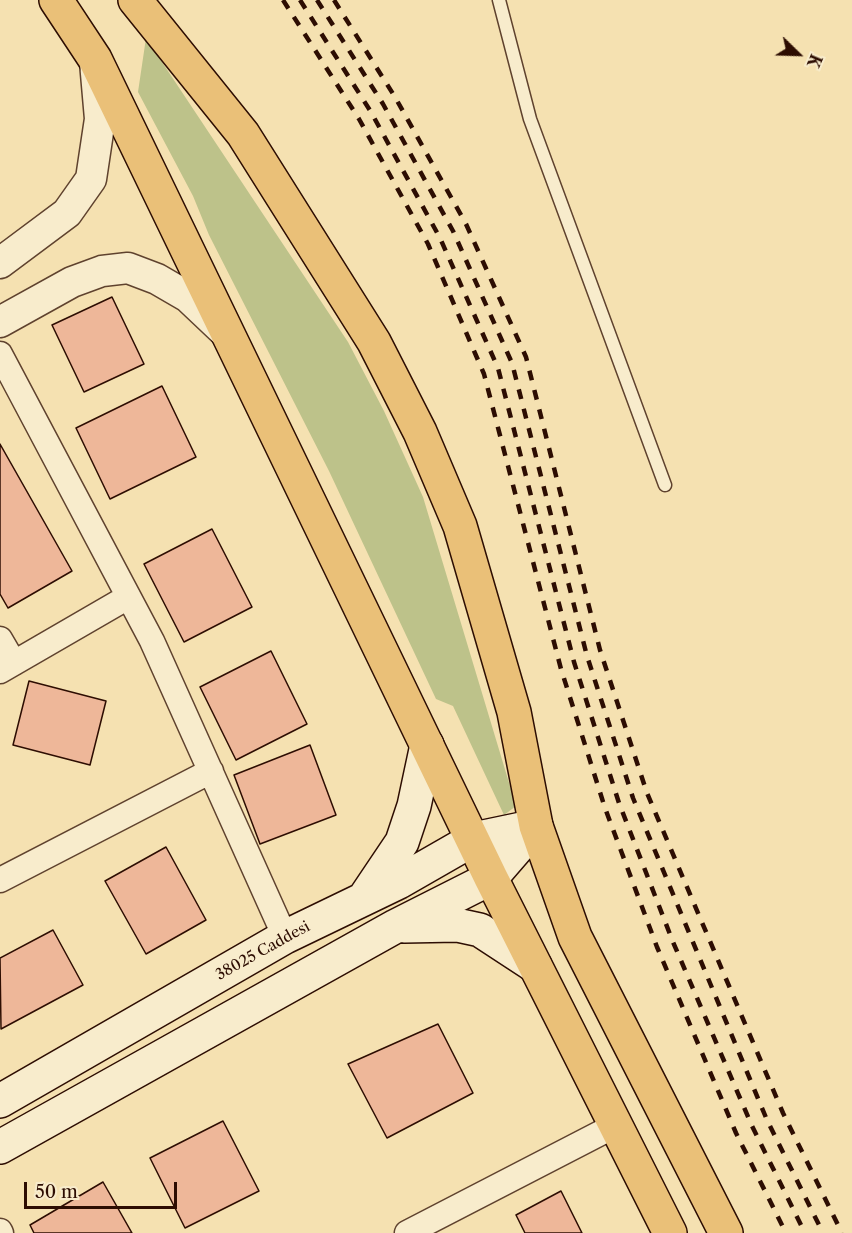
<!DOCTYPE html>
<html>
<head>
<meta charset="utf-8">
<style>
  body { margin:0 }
  #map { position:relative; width:852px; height:1233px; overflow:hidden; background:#f5e1b1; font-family:"Libre Caslon Text",serif }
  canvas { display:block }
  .north { position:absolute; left:768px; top:24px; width:60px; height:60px; -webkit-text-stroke:4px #f8eccc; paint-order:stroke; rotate:113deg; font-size:16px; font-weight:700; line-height:24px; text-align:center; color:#2d0d02 }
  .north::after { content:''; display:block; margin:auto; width:21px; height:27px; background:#2d0d02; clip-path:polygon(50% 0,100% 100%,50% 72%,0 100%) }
  .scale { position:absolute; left:24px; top:1182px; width:153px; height:27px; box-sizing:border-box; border:3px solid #2d0d02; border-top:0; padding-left:8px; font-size:18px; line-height:21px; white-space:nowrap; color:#2d0d02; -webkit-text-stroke:4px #f8eccc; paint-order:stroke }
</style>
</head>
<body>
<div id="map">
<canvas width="852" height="1233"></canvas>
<div class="north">K</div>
<div class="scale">50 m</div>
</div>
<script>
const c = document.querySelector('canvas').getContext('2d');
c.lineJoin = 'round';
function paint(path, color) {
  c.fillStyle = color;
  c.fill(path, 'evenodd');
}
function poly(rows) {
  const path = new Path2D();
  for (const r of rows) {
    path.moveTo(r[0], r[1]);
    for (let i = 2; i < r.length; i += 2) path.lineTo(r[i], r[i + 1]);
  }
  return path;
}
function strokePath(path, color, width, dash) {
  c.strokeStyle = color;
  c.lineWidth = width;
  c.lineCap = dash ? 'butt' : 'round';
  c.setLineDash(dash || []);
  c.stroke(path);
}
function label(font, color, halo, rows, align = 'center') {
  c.font = font + ' "Libre Caslon Text",serif';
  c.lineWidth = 4.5;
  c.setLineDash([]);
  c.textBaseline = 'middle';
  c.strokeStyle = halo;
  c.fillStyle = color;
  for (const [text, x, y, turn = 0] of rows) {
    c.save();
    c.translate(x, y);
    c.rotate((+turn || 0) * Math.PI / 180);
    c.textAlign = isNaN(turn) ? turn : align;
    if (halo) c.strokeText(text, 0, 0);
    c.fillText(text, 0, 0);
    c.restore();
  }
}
paint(poly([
  [146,38,348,342,384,411,423,497,516,806,504,815,453,706,436,699,329,471,209,235,193,196,138,92]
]), '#bdc28a');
const building = poly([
  [112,297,144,364,84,392,52,325,112,297],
  [162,386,196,457,110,499,76,428,162,386],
  [0,444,72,571,8,608,0,594,0,444],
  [212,529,252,607,184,642,144,564,212,529],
  [271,651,307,724,236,760,200,687,271,651],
  [29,681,106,701,90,765,13,745,29,681],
  [310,745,336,815,260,844,234,775,310,745],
  [166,847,206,920,146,954,105,881,166,847],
  [53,930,83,985,1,1029,0,958,53,930],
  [438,1024,473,1093,387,1138,348,1064,438,1024],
  [223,1121,259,1191,185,1228,150,1158,223,1121],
  [103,1182,132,1233,34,1233,30,1225,103,1182],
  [561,1191,582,1233,525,1233,516,1215,561,1191]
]);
paint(building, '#eeb799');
strokePath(building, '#2d0d02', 1.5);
const service = poly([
  [499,0,530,119,665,485]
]);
const minor = poly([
  [0,354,152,641,285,937],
  [0,639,14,663],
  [0,671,128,597],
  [0,880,211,771],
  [0,1231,1,1233],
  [407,1233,616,1125]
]);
const tertiary = poly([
  [0,263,67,213,91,179,100,119,95,62],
  [0,322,72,282,102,271,128,268,157,279,188,297,225,332]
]);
const secondary = poly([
  [365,897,402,842,414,806,427,745],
  [404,926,457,925,480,930,535,966],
  [0,1101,285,937,399,882,474,839,536,826],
  [0,1147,396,926,491,878,536,826]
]);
const primary = poly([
  [56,0,95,59,491,878,670,1233],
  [135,0,243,134,374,342,420,432,460,526,514,712,536,826,575,937,726,1233]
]);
strokePath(service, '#5f422e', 15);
strokePath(minor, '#5f422e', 27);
strokePath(tertiary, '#5f422e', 33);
strokePath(secondary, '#2d0d02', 36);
strokePath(primary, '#2d0d02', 36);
strokePath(service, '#f8eccc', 12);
strokePath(minor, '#f8eccc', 24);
strokePath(tertiary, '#f8eccc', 30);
strokePath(secondary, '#f8eccc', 33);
strokePath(primary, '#eac078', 33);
strokePath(poly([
  [283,0,359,119,428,244,484,374,561,669,605,808,657,947,736,1133,786,1233],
  [300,0,371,112,440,238,498,368,574,662,619,803,673,942,752,1126,805,1233],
  [317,0,383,104,453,231,512,363,587,656,633,798,767,1120,823,1233],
  [334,0,395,97,466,224,526,357,600,650,647,793,783,1113,842,1233]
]), '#2d0d02', 4.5, [10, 10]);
label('15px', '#2d0d02', '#f8eccc', [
  ["38025 Caddesi",263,951,-29]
]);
</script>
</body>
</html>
